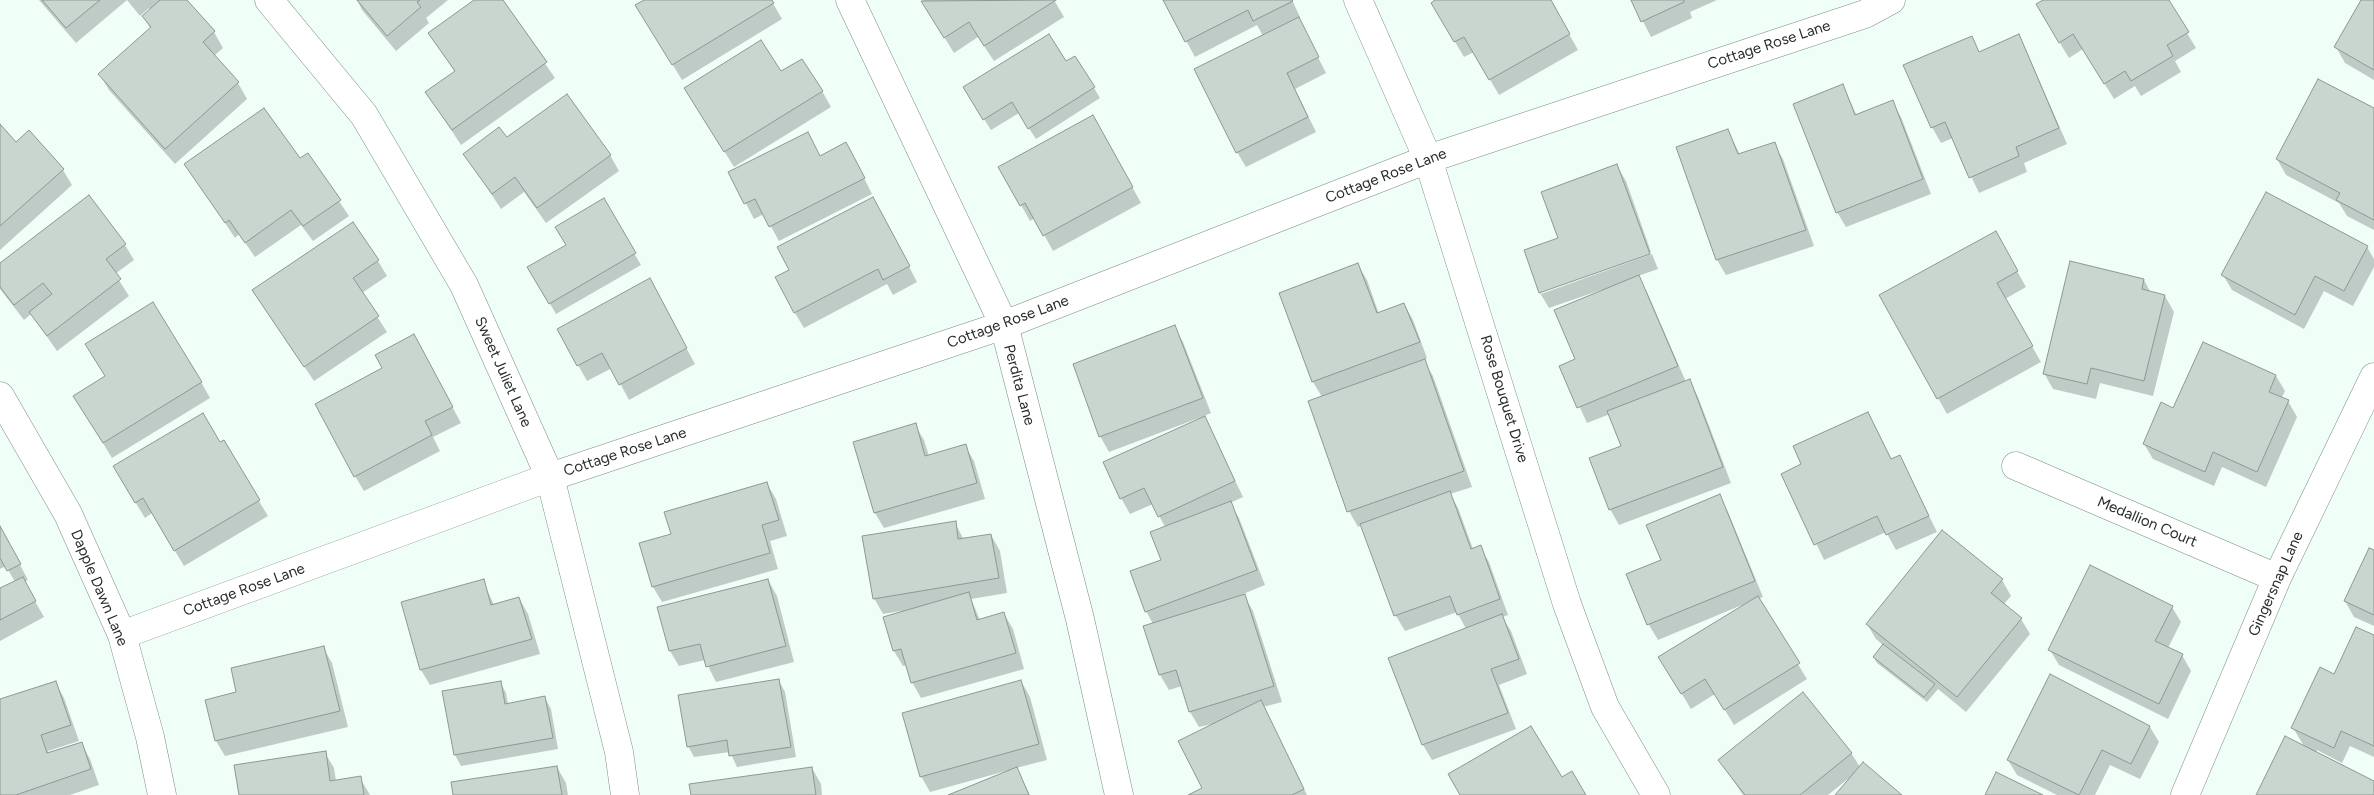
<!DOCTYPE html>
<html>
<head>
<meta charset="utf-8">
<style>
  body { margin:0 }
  canvas { display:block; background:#effef7 }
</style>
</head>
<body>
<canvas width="2374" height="795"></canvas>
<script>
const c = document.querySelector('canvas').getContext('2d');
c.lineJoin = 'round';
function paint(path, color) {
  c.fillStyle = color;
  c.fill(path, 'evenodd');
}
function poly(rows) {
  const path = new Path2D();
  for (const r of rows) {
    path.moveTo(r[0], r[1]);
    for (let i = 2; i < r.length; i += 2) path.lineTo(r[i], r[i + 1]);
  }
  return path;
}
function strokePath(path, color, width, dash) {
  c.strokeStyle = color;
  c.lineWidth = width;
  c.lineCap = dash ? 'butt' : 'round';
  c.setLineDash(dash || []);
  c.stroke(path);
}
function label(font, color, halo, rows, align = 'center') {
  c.font = font + ' Figtree,sans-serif';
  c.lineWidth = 5;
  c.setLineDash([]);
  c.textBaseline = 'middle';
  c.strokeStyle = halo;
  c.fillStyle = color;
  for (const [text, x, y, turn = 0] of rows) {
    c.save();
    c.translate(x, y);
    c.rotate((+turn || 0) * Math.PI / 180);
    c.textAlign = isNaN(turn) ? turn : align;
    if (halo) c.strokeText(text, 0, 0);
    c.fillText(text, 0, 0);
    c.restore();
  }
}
paint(poly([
  [39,0,127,0,76,43],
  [127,0,185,0,214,32,223,48,214,56,238,83,247,99,175,164,109,90,100,75,151,29,143,17,151,10,149,8,140,16],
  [357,0,448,0,426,18,429,23,396,51,362,10],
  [476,0,501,0,555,78,461,145,427,93,455,72,429,33],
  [646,0,771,0,782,19,682,80,646,21],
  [924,0,1054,0,1064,17,994,61,978,37,954,53,922,1],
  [1164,0,1292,0,1300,17,1298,18,1326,73,1295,89,1316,132,1246,167,1237,152,1263,36,1257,25,1195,57],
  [1438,0,1550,0,1578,50,1499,95,1474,52,1464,57,1432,3],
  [1632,0,1717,0,1690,12,1692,18,1651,37],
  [2045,0,2167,0,2196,48,2175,61,2181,72,2141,96,2135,86,2114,99,2083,49,2069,58,2046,20],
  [2363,0,2374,0,2374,80,2345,63,2336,47],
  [2018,36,2027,52,2067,144,2024,163,2027,172,1979,193,1953,138,1941,143,1932,127,1971,37,1980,53],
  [781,73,822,91,831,107,734,167,695,104],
  [1843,86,1857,116,1892,102,1901,117,1931,194,1846,227,1837,212],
  [1094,88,1100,98,1036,139,1019,113,991,130,971,99],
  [2374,110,2374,230,2347,216,2339,203,2286,175,2277,159],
  [0,125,16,143,29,132,63,170,72,185,0,250],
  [1728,130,1740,155,1774,144,1783,159,1814,246,1726,275,1717,260,1678,147],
  [1102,132,1141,203,1053,251,1035,218,1030,221,1000,167],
  [507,139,610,155,619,171,546,223,524,192,501,209,465,154],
  [308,155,349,216,313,241,301,225,255,257,239,234,235,238,186,164,300,160],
  [820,157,855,160,872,194,779,241,764,214,754,219,730,173],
  [1617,166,1626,181,1651,252,1541,291,1541,294,1652,254,1658,269,1638,276,1647,292,1686,382,1690,381,1698,397,1731,483,1619,525,1610,509,1623,447,1610,414,1587,423,1561,366,1576,360,1602,292,1601,290,1549,308,1540,293,1559,238],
  [603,200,641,265,556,314,529,268,567,245],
  [882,214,917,282,893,295,887,284,804,328,795,313],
  [1995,232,2026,287,2005,299,2041,362,1947,414,1881,296],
  [125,245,134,260,115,274,129,296,57,351,31,314,24,320,0,289,0,264],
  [2367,247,2374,259,2374,267,2353,306,2324,291,2304,329,2232,290,2223,275],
  [378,261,387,276,362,293,387,332,314,381,263,306],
  [1358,265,1367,280,1379,314,1404,304,1413,320,1427,358,1423,360,1433,376,1472,487,1450,494,1458,508,1473,549,1480,547,1489,562,1508,615,1502,617,1511,631,1527,674,1499,685,1516,729,1432,760,1423,745,1389,659,1466,629,1457,612,1405,631,1396,616,1362,525,1358,527,1349,511,1322,397,1313,382,1280,294],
  [2144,280,2151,293,2165,296,2174,312,2153,396,2100,383,2096,399,2053,389,2044,373],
  [658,296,695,364,629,400,612,368,587,381,558,329],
  [1174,327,1183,342,1211,413,1204,416,1243,497,1230,503,1239,518,1265,585,1243,594,1253,611,1282,702,1263,707,1307,795,1191,795,1204,789,1217,723,1199,727,1190,712,1182,686,1169,690,1160,675,1145,626,1153,624,1146,611,1162,561,1165,527,1153,504,1130,514,1121,498,1200,420,1199,418,1109,452,1100,436],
  [422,351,461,423,433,437,440,451,364,491,355,476],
  [2276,376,2285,391,2281,399,2288,401,2297,417,2266,487,2222,467,2214,486,2153,459,2144,444,2174,409],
  [106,377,201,382,210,398,112,458,84,412],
  [1868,413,1892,460,1900,457,1937,532,1896,550,1886,532,1824,560,1783,474,1803,465],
  [915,425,924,440,929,456,965,446,974,461,985,499,884,528,875,513,854,442],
  [223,442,268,516,184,566,152,513,145,518,123,482],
  [767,484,776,499,787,536,770,541,778,569,662,602,653,587,672,534],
  [1719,496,1728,512,1763,597,1758,599,1807,679,1734,725,1715,694,1691,709,1669,673,1742,605,1658,640,1649,625,1628,575,1662,561],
  [955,523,964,540,991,535,1000,551,1007,593,971,599,980,620,1004,614,1013,629,1024,669,921,698,912,682,907,665,903,666,894,651,901,611,883,614,874,598],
  [0,527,28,580,24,582,44,617,0,641,0,590,15,582,6,566,0,569],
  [2374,552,2374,626,2354,617,2345,601],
  [768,580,777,596,794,662,716,682,705,660,679,666,670,651,659,608],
  [2002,580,2011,596,2003,605,2021,619,2030,634,1966,712,1938,689,1927,702,1877,663,1874,658,1884,646,1876,639,1867,624],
  [483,581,494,605,519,598,528,614,540,654,430,685,421,670,402,603],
  [2172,607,2181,622,2168,648,2182,655,2191,671,2168,719,2059,665,2050,650],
  [2374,637,2374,757,2350,746,2342,763,2317,750,2316,753,2374,782,2374,795,2257,795,2304,746,2293,728,2335,676],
  [323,647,332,663,348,727,225,756,216,741,238,693],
  [779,681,785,692,796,757,737,767,730,752,694,757,688,746],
  [1021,681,1030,697,1047,760,1016,768,1030,795,951,795,1007,772,1006,771,930,792,921,776],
  [55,682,64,698,79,741,48,751,49,754,81,743,90,759,99,785,70,795,0,795,0,701],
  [500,682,506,693,508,704,545,698,551,709,558,749,461,766,455,755],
  [2150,727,2159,742,2140,779,2110,765,2095,795,2057,795,2017,775,2008,760],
  [325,753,334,768,336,781,360,778,370,795,240,795],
  [1851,753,1860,767,1900,795,1836,795,1849,778,1828,795,1743,795,1719,760],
  [557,767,566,783,568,795,454,795],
  [812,768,821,784,822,795,692,795]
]), '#0003');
const building = poly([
  [42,0,100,0,66,28,42,0],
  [160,0,187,0,215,31,203,42,239,82,165,149,98,74,151,27,142,16,160,0],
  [357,0,420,0,417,2,421,7,387,36,357,0],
  [474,0,503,0,547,62,452,130,425,92,455,71,428,33,474,0],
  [644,0,772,0,774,3,672,65,635,5,644,0],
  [1056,0,984,46,969,22,944,38,921,1,1056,0],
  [1163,0,1292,0,1293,1,1253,21,1248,10,1185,42,1163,0],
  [1435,0,1551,0,1570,34,1489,80,1464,37,1454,42,1431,3,1435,0],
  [1631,0,1684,0,1684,2,1641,22,1631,0],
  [2043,0,2169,0,2189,32,2167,45,2173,56,2131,81,2125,71,2104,84,2073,34,2059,43,2036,4,2043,0],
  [2361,0,2374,0,2374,70,2334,47,2361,0],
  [1299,17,1319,57,1287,73,1308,117,1236,153,1194,69,1299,17],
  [1049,34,1066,61,1075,56,1095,87,1028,129,1012,102,983,120,963,87,1049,34],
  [2019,34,2059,128,2016,147,2019,156,1969,178,1945,122,1931,128,1903,65,1972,36,1979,52,2019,34],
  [761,40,781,71,802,59,823,91,724,152,684,88,761,40],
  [2318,79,2374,108,2374,220,2336,200,2340,193,2276,159,2318,79],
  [1843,84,1855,115,1893,100,1923,179,1836,213,1793,104,1843,84],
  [567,94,611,155,537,208,515,177,492,194,463,154,499,127,507,137,567,94],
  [264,108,300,158,308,153,341,200,303,226,291,210,245,243,229,220,225,223,184,164,264,108],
  [1093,115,1133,187,1043,236,1025,203,1020,206,998,167,1093,115],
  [0,124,16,142,29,130,64,169,0,226,0,124],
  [1728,129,1738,154,1775,142,1806,230,1716,260,1676,147,1728,129],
  [808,132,820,156,846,142,865,178,769,227,755,199,744,204,728,172,808,132],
  [1617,164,1650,254,1539,293,1524,250,1558,238,1541,192,1617,164],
  [2266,192,2368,246,2344,291,2315,276,2295,315,2221,275,2266,192],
  [89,195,126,244,106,259,121,279,47,336,29,312,52,294,43,283,14,305,0,287,0,263,89,195],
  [873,197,910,266,883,280,878,269,794,313,775,277,789,270,777,247,873,197],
  [604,198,636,253,549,304,527,267,566,245,555,227,604,198],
  [353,222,379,260,353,278,379,316,304,367,252,290,353,222],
  [1996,231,2018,271,1997,283,2033,346,1937,399,1879,295,1996,231],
  [2070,261,2144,279,2142,289,2165,295,2144,381,2091,368,2087,384,2043,374,2070,261],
  [1358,263,1377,313,1404,303,1420,342,1312,382,1279,293,1358,263],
  [1639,275,1678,366,1577,408,1559,366,1575,359,1554,310,1639,275],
  [650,278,687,348,619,385,602,353,577,366,557,329,650,278],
  [153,302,202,382,103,443,73,396,105,376,85,344,153,302],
  [1175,325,1203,398,1099,437,1073,364,1175,325],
  [414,334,453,407,425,421,432,435,354,477,315,404,382,368,375,355,414,334],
  [2203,342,2276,375,2269,392,2289,400,2257,472,2213,452,2205,472,2143,444,2161,402,2173,408,2203,342],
  [1425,359,1464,471,1347,512,1308,401,1425,359],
  [1690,379,1723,467,1609,510,1589,458,1621,446,1607,411,1690,379],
  [1868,412,1891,459,1900,455,1929,516,1886,535,1877,516,1814,545,1781,474,1801,464,1793,446,1868,412],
  [203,413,220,442,224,440,260,500,174,551,143,498,135,503,113,466,203,413],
  [1205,416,1235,481,1158,517,1144,488,1120,499,1103,462,1205,416],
  [916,423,925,456,966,444,977,483,874,513,853,442,916,423],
  [767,482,779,520,762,525,770,553,652,587,639,543,671,534,664,512,767,482],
  [1450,491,1471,549,1481,545,1500,599,1457,615,1450,596,1394,616,1360,524,1450,491],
  [1720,494,1755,581,1647,625,1626,574,1661,560,1646,525,1720,494],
  [1231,501,1257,570,1145,612,1130,571,1161,560,1150,532,1231,501],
  [956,521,958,539,991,534,999,578,873,599,862,536,956,521],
  [0,526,21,564,7,571,0,558,0,526],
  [1942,530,2003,579,1991,593,2022,618,1957,697,1866,624,1942,530],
  [2369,548,2374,550,2374,615,2344,601,2369,548],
  [2090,565,2173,606,2155,641,2183,654,2159,704,2048,650,2090,565],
  [23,577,36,601,0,620,0,588,23,577],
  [484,579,491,605,519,597,532,639,420,670,401,602,484,579],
  [768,579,786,646,706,667,700,644,669,651,657,607,768,579],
  [969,592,977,620,1004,612,1016,653,911,683,901,649,893,651,883,617,969,592],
  [1245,594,1274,686,1189,712,1176,670,1159,675,1143,626,1245,594],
  [1758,596,1800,663,1724,710,1705,679,1681,694,1658,657,1758,596],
  [1502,614,1519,659,1491,669,1508,713,1422,745,1388,658,1502,614],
  [2356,627,2374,635,2374,746,2341,731,2334,748,2291,728,2320,667,2334,674,2356,627],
  [1883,644,1935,684,1924,697,1873,657,1883,644],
  [324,646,340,711,215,741,205,700,236,692,231,668,324,646],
  [2050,674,2150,726,2131,764,2102,750,2079,795,2007,760,2050,674],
  [779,679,791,747,729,756,727,740,687,747,678,695,779,679],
  [1021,680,1039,744,920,777,902,713,1021,680],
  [56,681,71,725,41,735,47,753,82,742,91,769,16,795,0,795,0,699,56,681],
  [501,681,505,704,545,696,553,738,454,755,442,691,501,681],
  [1803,692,1852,753,1800,795,1745,795,1718,760,1803,692],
  [1261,700,1304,789,1292,795,1188,795,1202,788,1178,741,1261,700],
  [1531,726,1562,777,1572,771,1586,795,1460,795,1448,774,1531,726],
  [2285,736,2374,781,2374,795,2256,795,2285,736],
  [326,751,330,781,361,776,364,795,239,795,234,765,326,751],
  [1863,762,1902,795,1835,795,1863,762],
  [557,766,562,795,453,795,451,782,557,766],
  [812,767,816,795,691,795,689,784,812,767],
  [1017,767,1029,795,948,795,1017,767],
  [1996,772,2043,795,1985,795,1996,772]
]);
paint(building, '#c8d6cf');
strokePath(building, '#8b9993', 1);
const minor = poly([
  [269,0,364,115,464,285,550,477,619,752,625,795],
  [850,0,1004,325,1080,619,1119,795],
  [1358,0,1428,159,1567,604,1605,707,1656,795],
  [0,396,68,514,122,635,150,737,162,795],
  [2016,466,2277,578],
  [122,635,550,477,1004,325,1428,159,1865,14,1891,0],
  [2185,795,2277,578,2374,377]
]);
strokePath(minor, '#7f8d86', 29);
strokePath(minor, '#fff', 28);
label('15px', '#282e2b', '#fff', [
  ["Cottage Rose Lane",1769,45,-18],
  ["Cottage Rose Lane",1386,176,-21],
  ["Cottage Rose Lane",1008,322,-20],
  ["Sweet Juliet Lane",503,372,66],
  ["Perdita Lane",1019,385,75],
  ["Rose Bouquet Drive",1504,399,73],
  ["Cottage Rose Lane",625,452,-18],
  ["Medallion Court",2147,522,23],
  ["Gingersnap Lane",2276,584,-66],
  ["Dapple Dawn Lane",99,588,67],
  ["Cottage Rose Lane",244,590,-20]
]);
</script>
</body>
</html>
